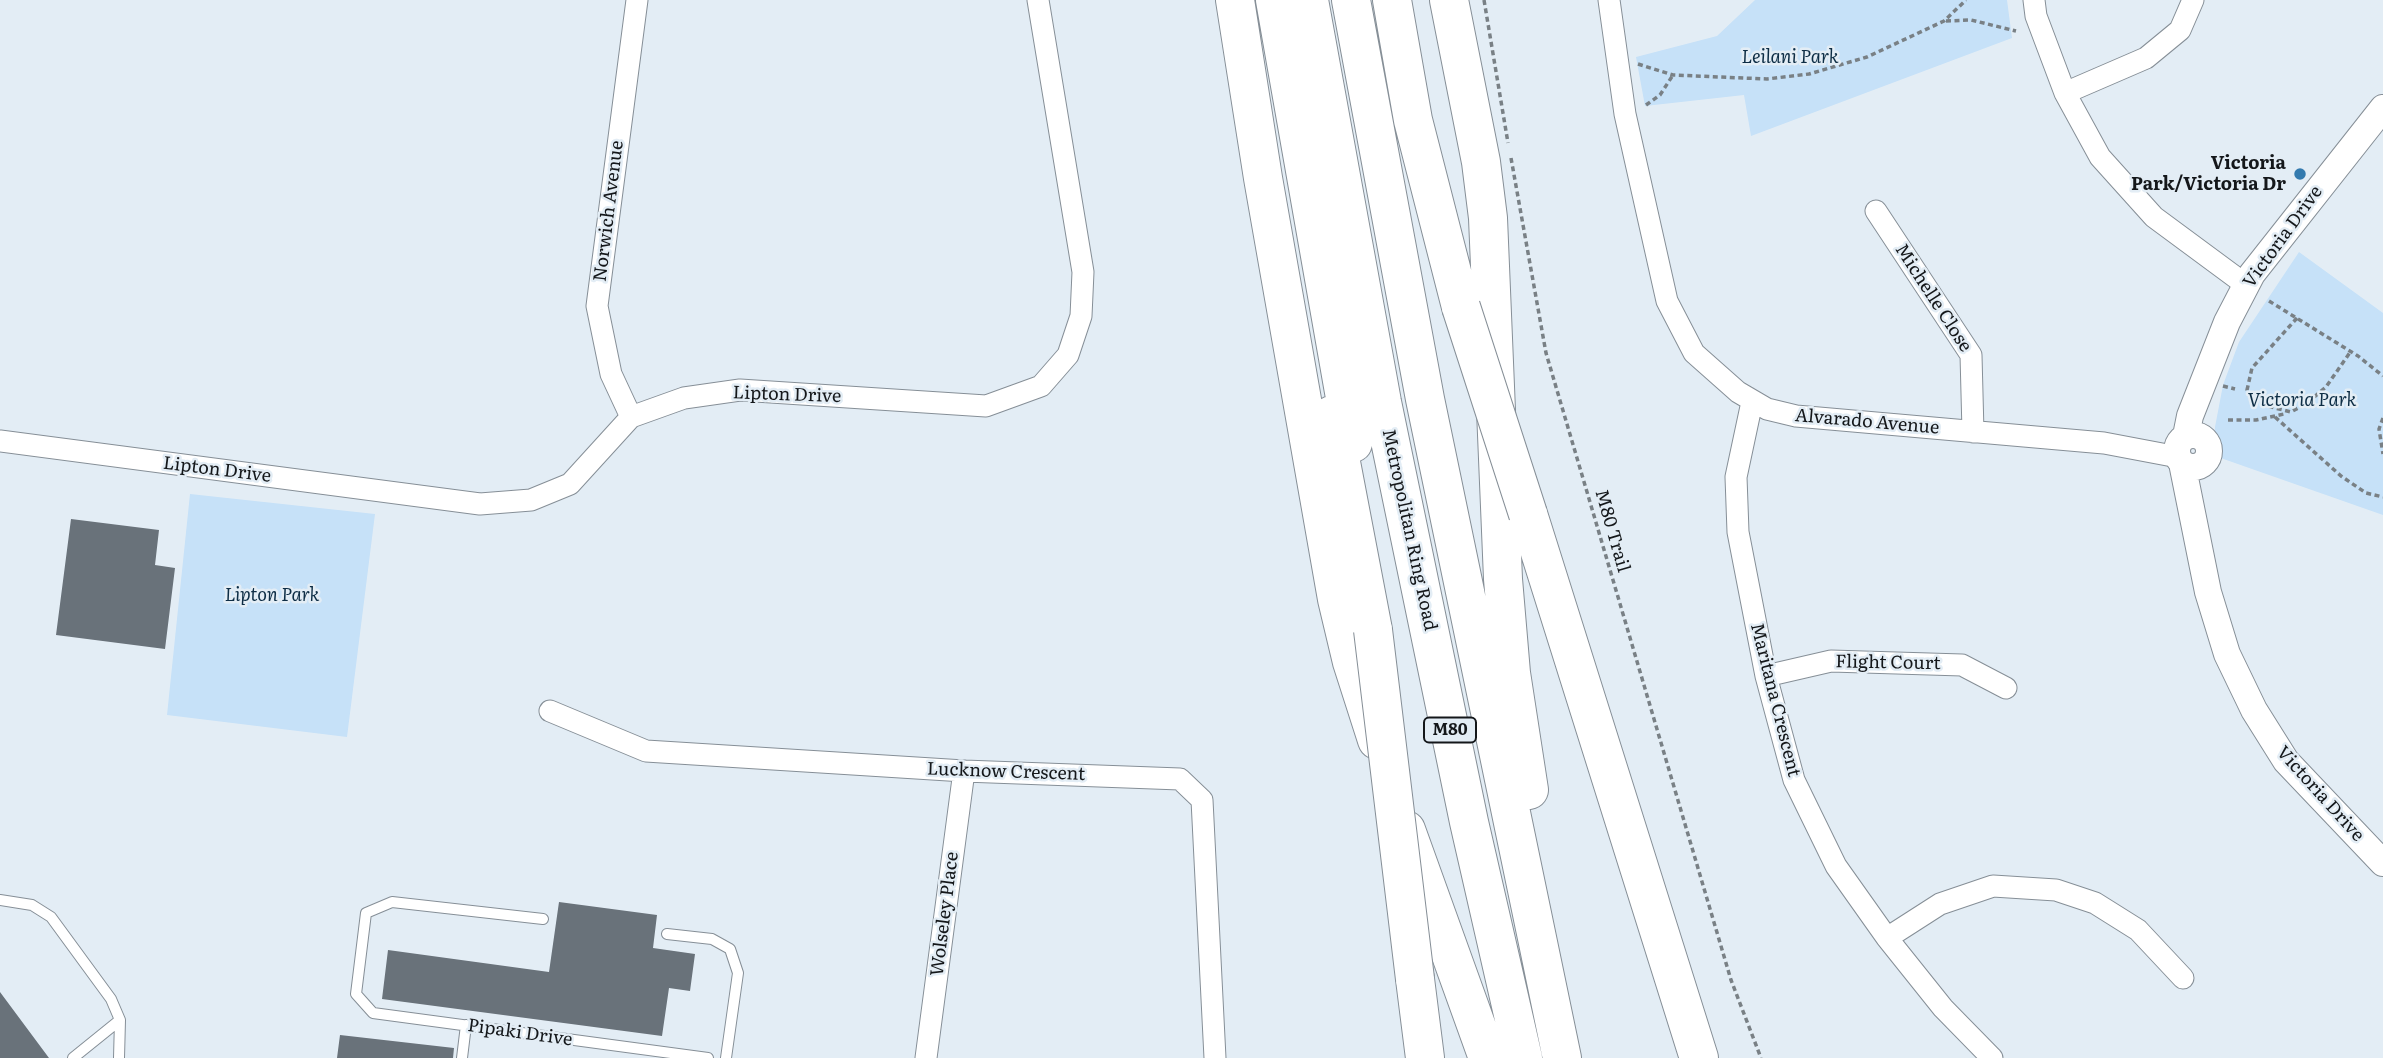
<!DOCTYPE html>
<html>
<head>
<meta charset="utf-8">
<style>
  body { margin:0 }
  canvas { display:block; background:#e3edf5 }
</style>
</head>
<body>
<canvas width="2383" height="1058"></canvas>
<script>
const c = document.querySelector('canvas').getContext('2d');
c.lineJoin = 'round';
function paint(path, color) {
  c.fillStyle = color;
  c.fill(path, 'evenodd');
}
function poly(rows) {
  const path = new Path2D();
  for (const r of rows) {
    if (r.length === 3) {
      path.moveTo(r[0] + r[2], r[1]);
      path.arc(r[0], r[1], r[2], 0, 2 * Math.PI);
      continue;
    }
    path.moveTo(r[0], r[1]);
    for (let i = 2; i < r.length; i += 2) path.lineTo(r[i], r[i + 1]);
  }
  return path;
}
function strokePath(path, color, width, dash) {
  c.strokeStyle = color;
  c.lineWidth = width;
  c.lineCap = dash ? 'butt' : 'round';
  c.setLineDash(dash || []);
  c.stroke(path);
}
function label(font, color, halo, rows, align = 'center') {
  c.font = font + ' Literata,serif';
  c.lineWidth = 5;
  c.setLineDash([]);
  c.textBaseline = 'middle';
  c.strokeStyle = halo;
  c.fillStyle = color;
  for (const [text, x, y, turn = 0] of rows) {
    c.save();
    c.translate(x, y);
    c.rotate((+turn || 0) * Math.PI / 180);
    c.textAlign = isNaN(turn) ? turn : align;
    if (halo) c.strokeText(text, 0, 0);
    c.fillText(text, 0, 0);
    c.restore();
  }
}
paint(poly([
  [1755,0,2007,0,2012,38,1751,136,1744,95,1645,106,1636,57,1717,36],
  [2299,252,2383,313,2383,515,2215,456,2215,427,2223,385,2239,342],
  [190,494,375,514,347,737,167,715]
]), '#c6e1f8');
paint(poly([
  [71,519,159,530,155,565,175,568,165,649,56,635],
  [559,902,657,915,653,948,695,954,690,991,669,988,662,1036,382,999,388,950,549,972],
  [0,992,49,1058,0,1058],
  [340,1035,454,1048,453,1058,337,1058]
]), '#69727a');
const service = poly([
  [0,900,32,905,51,917,111,999,120,1020,119,1058],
  [543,919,392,902,366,913,356,994,373,1013,708,1058],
  [667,934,712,939,730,949,738,973,726,1058],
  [73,1058,120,1020],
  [462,1058,466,1025]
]);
const minor = poly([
  [1609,0,1625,114,1667,301,1694,353,1738,392,1767,409,1796,416,2104,443,2178,457],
  [2034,0,2036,16,2065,93,2100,157,2154,217,2246,285],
  [2065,93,2146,58,2180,30,2193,0],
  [1876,211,1971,355,1973,432],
  [1752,402,1736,477,1738,532,1766,676,1794,780,1836,866,1887,938,1943,1008,1992,1058],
  [631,417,611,374,597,306,637,0],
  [0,441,480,504,531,500,570,484,631,417,684,398,740,390,986,406,1041,386,1068,355,1081,316,1083,272,1038,0],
  [1766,676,1831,661,1962,665,2006,688],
  [550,711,646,751,964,771,1180,779,1202,800,1215,1058],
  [1887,938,1940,904,1993,886,2056,890,2095,903,2138,930,2183,978],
  [926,1058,964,771]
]);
const tertiary = poly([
  [2193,451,16],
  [2186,436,2190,416,2227,322,2252,274,2383,108],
  [2182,463,2208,592,2227,654,2254,710,2286,761,2383,863]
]);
const motorway = poly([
  [1235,0,1263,178,1337,599,1352,662,1377,740],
  [1275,0,1353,443],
  [1309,0,1382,402,1469,822,1523,1058],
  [1351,0,1425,399,1562,1058],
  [1392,0,1413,120,1461,307],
  [1449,0,1481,162,1488,218,1503,579,1511,673,1529,790],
  [1332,415,1373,630],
  [1528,514,1699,1058],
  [1406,830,1488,1058],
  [1415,979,1425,1058]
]);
strokePath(service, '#868f97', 12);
strokePath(minor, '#868f97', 23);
strokePath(tertiary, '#868f97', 28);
strokePath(motorway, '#868f97', 40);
strokePath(poly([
  [1484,0,1508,143],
  [1946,21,1971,20,2016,31],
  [1638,64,1673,75,1767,79,1809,74,1867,57,1944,21,1966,0],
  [1646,105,1660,95,1673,75],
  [1511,158,1546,353,1731,980,1761,1058],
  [2269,301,2358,356,2383,376],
  [2297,318,2252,368,2247,390,2251,399,2259,404,2291,412,2307,403,2326,387,2351,351],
  [2223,386,2235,389],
  [2275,417,2341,476,2366,493,2383,497],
  [2383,418,2379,429,2383,454],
  [2228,420,2256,420,2284,414]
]), '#798085', 3.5, [5, 3.5]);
strokePath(service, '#fff', 10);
strokePath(minor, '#fff', 21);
strokePath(tertiary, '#fff', 26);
strokePath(motorway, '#fff', 38);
const motorwayBridge = poly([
  [1461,307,1528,514],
  [1373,630,1415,979]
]);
strokePath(motorwayBridge, '#868f97', 40, []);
strokePath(motorwayBridge, '#fff', 38);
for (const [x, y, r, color] of [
  [2300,174,7,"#337aae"]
]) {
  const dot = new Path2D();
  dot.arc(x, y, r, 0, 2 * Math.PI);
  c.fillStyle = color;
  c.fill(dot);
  strokePath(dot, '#e3edf5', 2.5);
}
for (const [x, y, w] of [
  [1450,730,52]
]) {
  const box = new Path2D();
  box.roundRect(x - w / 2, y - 12.5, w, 25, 5);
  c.fillStyle = '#e3edf5';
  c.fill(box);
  strokePath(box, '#14171a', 2);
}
label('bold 16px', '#14171a', null, [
  ["M80",1450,730]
]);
label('italic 18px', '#0d2d45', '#e3edf5', [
  ["Leilani Park",1790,58],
  ["Victoria Park",2302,401],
  ["Lipton Park",272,596]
]);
label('bold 18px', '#14171a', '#e3edf5', [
  ["Victoria",2286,164],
  ["Park/Victoria Dr",2286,185]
], 'right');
label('18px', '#14171a', '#e3edf5', [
  ["Norwich Avenue",609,211,-83],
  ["Victoria Drive",2283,237,-54],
  ["Michelle Close",1933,298,57],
  ["Lipton Drive",787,395,2],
  ["Alvarado Avenue",1867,422,5],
  ["Lipton Drive",217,470,7],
  ["Metropolitan Ring Road",1409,530,78],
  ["M80 Trail",1612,531,74],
  ["Flight Court",1888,663,1],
  ["Maritana Crescent",1775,700,76],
  ["Lucknow Crescent",1006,772,2],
  ["Victoria Drive",2320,794,48],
  ["Wolseley Place",945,914,-83],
  ["Pipaki Drive",520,1033,8]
]);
</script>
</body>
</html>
